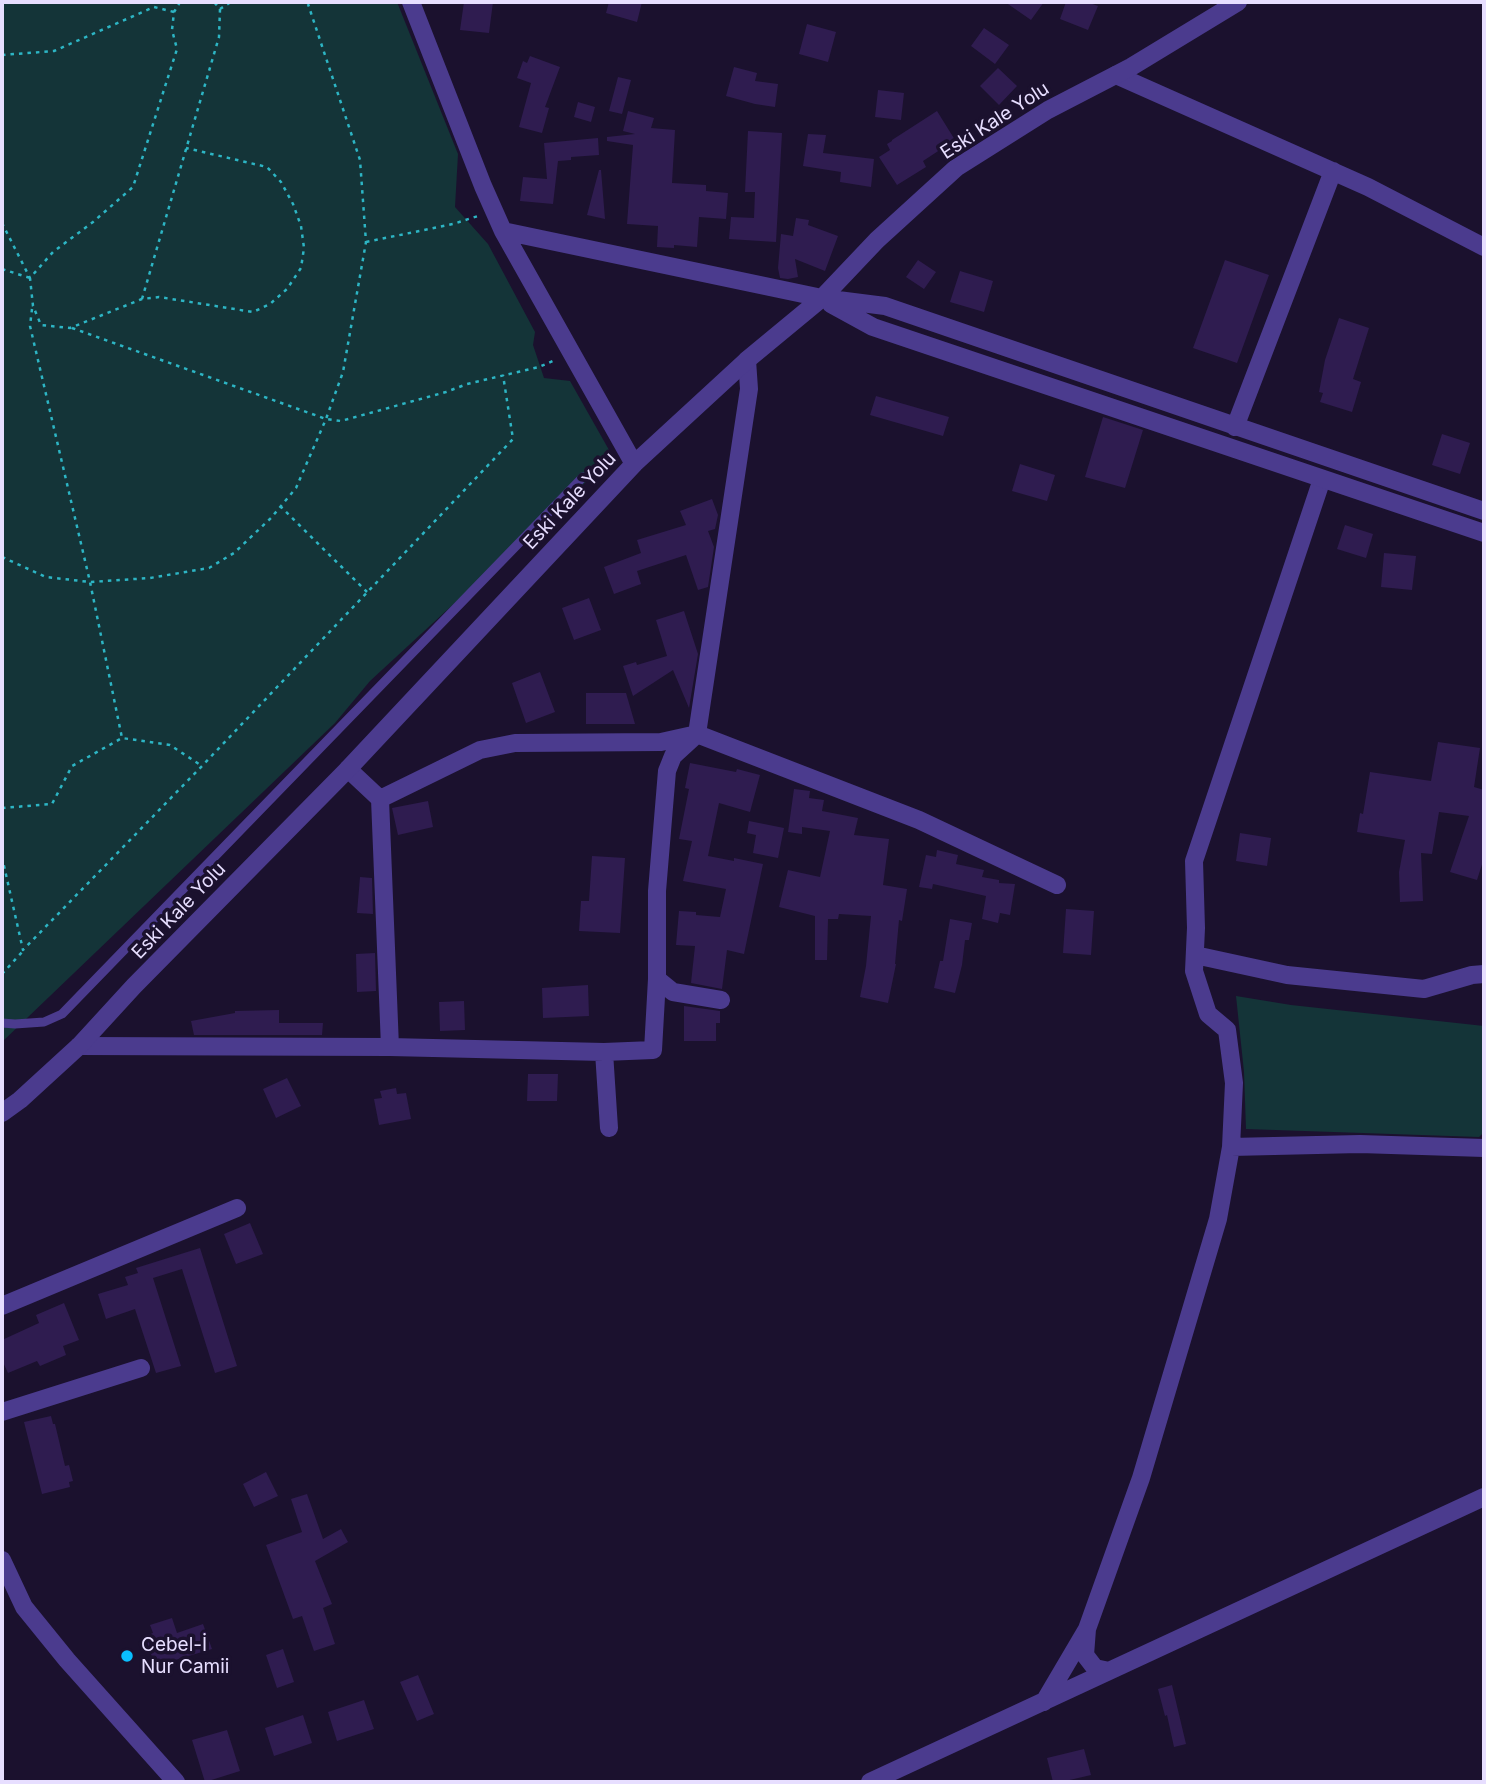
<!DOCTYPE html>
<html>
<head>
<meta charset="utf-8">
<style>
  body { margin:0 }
  #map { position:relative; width:1486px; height:1784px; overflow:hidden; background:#1b112e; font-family:Inter,sans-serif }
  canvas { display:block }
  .frame { position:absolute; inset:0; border:4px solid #e7deff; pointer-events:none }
</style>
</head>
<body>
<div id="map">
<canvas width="1486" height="1784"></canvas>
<div class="frame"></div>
</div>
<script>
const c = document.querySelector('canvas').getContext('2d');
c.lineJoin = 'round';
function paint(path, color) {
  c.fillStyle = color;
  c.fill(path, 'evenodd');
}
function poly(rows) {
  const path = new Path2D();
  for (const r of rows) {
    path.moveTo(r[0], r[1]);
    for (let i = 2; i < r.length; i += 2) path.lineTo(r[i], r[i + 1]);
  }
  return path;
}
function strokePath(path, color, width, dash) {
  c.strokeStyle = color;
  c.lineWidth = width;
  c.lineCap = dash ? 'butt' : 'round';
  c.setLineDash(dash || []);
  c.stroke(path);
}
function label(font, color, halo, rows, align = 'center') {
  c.font = font + ' Inter,sans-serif';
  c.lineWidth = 7;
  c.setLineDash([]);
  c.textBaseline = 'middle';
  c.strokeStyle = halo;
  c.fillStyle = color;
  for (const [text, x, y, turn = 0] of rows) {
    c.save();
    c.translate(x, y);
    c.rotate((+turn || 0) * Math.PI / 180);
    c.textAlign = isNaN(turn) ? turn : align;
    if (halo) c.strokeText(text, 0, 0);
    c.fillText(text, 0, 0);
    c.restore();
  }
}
paint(poly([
  [2,2,397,2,458,154,455,207,488,244,535,332,533,345,544,378,570,381,613,457,370,681,335,723,2,1042],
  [1236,996,1291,1005,1484,1026,1484,1132,1479,1137,1246,1129,1244,1072]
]), '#143438');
paint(poly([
  [464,2,493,2,489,33,460,30],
  [609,2,642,2,637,22,606,13],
  [1005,2,1044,2,1031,20],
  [1066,2,1087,2,1098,6,1088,30,1060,19],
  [807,24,836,32,828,62,799,54],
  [984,28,1009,45,995,64,971,46],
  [530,56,560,67,545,107,549,108,542,133,519,127,531,83,517,78,523,61,527,63],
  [734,67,757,73,755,81,778,84,775,107,755,104,726,96],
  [998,68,1017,86,999,105,980,86],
  [618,77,631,80,622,114,609,111],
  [878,90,904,93,901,120,875,117],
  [578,102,595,107,591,122,574,117],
  [628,111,654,118,651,128,675,130,672,183,706,185,706,191,728,193,726,219,699,217,697,247,674,245,674,248,657,247,658,226,627,224,633,145,607,141,607,137,635,134,623,131],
  [937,111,955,140,923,161,926,167,897,185,879,157,890,150,887,144,892,141,892,140],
  [748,131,782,133,776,242,729,239,731,217,754,218,755,192,745,192],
  [808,134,826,135,823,153,874,159,871,187,840,182,841,172,803,166],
  [598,138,599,155,571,157,571,160,558,161,553,204,520,201,523,177,547,179,544,143],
  [599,170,601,170,605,219,587,215],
  [796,218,809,220,808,225,838,236,825,271,795,259,798,277,788,279,780,278,778,268,781,234,793,236],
  [918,260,936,272,924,289,906,277],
  [1225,260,1269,275,1237,363,1193,348],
  [960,271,993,281,984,312,950,302],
  [1339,318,1369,328,1353,379,1361,382,1352,412,1320,402,1323,393,1319,392,1325,360],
  [876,396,949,417,943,436,870,415],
  [1103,417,1143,430,1125,488,1085,477],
  [1442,434,1470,443,1460,474,1432,465],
  [1020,464,1055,475,1047,501,1012,491],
  [712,499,718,515,715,529,708,531,714,547,708,587,698,590,686,555,637,571,641,584,614,594,604,567,641,553,637,540,686,525,680,511],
  [1345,525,1373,534,1366,558,1337,549],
  [1384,553,1416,556,1412,590,1381,587],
  [589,598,601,630,574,640,562,608],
  [684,611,698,654,689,708,673,670,633,696,623,666,636,662,637,665,667,656,656,620],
  [540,672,555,712,526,723,512,683],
  [586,693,626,693,635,724,586,724],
  [1438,742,1480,748,1474,787,1484,790,1484,858,1477,880,1450,872,1469,816,1439,812,1432,854,1421,853,1423,901,1400,902,1399,872,1405,840,1357,832,1360,813,1363,814,1370,772,1431,781],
  [690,763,736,772,737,769,760,775,750,812,719,803,708,856,734,861,734,858,763,864,744,954,727,950,722,989,691,983,695,946,676,945,679,911,696,912,696,915,720,917,726,889,683,881,692,841,679,839,689,789,685,788],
  [794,789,810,791,809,798,824,800,822,811,858,818,854,835,889,839,883,885,907,889,902,921,899,920,895,964,896,964,888,1003,860,997,866,966,871,916,839,914,838,919,828,919,827,960,815,960,815,916,779,907,788,870,820,877,830,831,802,827,802,834,788,832],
  [428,801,433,827,398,835,392,808],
  [749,821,784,828,778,858,753,853,756,835,747,833],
  [1240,833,1271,838,1267,866,1236,861],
  [937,850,958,855,956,864,984,870,982,877,999,880,999,883,1015,884,1010,915,1000,913,998,923,982,919,986,896,933,884,932,889,919,887,926,855,936,857],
  [592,856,625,858,620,933,579,931,581,901,589,901],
  [360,877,372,878,373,914,357,913],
  [1066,909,1094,911,1091,955,1063,953],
  [950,919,972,923,969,940,965,940,962,965,955,993,934,988,940,961,943,961],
  [375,953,376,991,357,992,356,954],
  [588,985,589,1016,543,1018,542,988],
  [464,1001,465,1030,440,1031,439,1002],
  [684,1006,720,1011,720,1023,716,1023,716,1041,684,1041],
  [279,1010,279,1023,323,1023,322,1035,194,1035,191,1021,235,1013,235,1011],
  [528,1074,558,1074,557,1101,527,1101],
  [287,1078,301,1106,276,1118,263,1089],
  [396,1088,397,1094,406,1093,411,1119,379,1125,374,1099,382,1098,380,1091],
  [250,1223,263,1254,236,1264,224,1234],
  [200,1248,237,1366,215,1373,182,1269,153,1278,181,1366,156,1373,135,1309,106,1319,98,1294,128,1285,125,1277,138,1273,136,1268],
  [64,1303,79,1340,63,1346,66,1355,40,1366,37,1361,8,1373,2,1360,2,1340,39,1323,36,1315],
  [51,1416,53,1424,55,1424,65,1466,69,1465,73,1481,69,1482,70,1487,42,1494,24,1422],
  [266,1472,278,1496,254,1507,243,1484],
  [307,1494,323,1539,341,1529,348,1542,315,1561,332,1604,323,1608,335,1644,314,1651,302,1616,293,1619,266,1545,302,1532,291,1499],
  [172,1618,177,1633,203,1624,212,1649,155,1666,145,1636,153,1633,150,1625],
  [283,1649,294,1682,277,1688,266,1655],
  [418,1675,434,1714,417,1721,400,1682],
  [1172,1685,1186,1744,1174,1747,1167,1715,1165,1716,1158,1689],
  [364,1700,374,1729,337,1741,328,1712],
  [303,1715,312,1743,274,1756,265,1728],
  [227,1730,240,1771,205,1782,192,1740],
  [1084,1749,1091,1775,1061,1782,1053,1782,1047,1758]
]), '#2f1c50');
strokePath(poly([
  [180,2,174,12,172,30,177,49,133,187,93,222,53,252,30,278,33,306,41,325,70,328,142,299,159,297,253,312,270,304,287,289,301,268,304,248,301,226,293,204,281,182,267,167,186,148],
  [220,9,231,2],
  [2,55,54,51,154,7,174,12],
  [2,223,30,278],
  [366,242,453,224,478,216],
  [2,269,30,278],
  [142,299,219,37,220,9,214,2],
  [32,309,30,326,90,582,122,738],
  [72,328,326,419,341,421,446,392,467,384,539,367,555,360],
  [280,506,367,592],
  [2,557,46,577,90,582,150,578,209,568,234,553,271,518,296,488,326,419,343,372,366,242,360,160,308,4],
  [2,808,52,804,72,766,122,738,170,745,202,766],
  [2,857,23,950,202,766,513,439,503,375],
  [2,974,23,951]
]), '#2db5c4', 2.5, [3.5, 5]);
strokePath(poly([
  [2,1023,15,1024,44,1022,62,1014,583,477]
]), '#4b3b8e', 9);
strokePath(poly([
  [1116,75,1368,187,1484,247],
  [1235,427,1333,171],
  [348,769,380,799,390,1047],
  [380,799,480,750,515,743,661,742,697,734,919,820,1057,885],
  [1195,955,1287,975,1424,989,1472,975,1484,974],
  [721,1000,673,992,657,979,657,891,667,771,673,756,697,734,749,389,747,360],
  [79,1046,390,1047,604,1052],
  [609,1128,604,1052,653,1050,657,979],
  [1231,1147,1360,1144,1484,1148],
  [2,1306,237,1208],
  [2,1412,141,1368],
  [1087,1629,1141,1478,1218,1219,1231,1147,1234,1083,1227,1030,1208,1014,1194,971,1196,928,1194,861,1322,479],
  [1044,1702,1087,1629,1085,1655,1095,1668,1109,1671],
  [870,1782,1484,1497]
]), '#4b3b8e', 18);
strokePath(poly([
  [411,2,483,186,503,231,634,464],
  [503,231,822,298,885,306,1484,511],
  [831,304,873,327,1484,533],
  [2,1113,20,1100,79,1046,134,986,348,769,634,464,747,360,822,298,877,240,956,168,1048,110,1131,67,1238,2],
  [2,1560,24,1607,67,1660,176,1782]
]), '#4b3b8e', 18);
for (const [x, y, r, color] of [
  [127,1656,7,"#0abfff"]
]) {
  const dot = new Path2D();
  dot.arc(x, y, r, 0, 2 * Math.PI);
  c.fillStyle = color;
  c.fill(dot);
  strokePath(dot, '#1b112e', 2.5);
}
label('19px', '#e7deff', '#1b112e', [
  ["Eski Kale Yolu",995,121,-33],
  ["Eski Kale Yolu",570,501,-47],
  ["Eski Kale Yolu",179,911,-46]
]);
label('19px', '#e7deff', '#1b112e', [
  ["Cebel-İ",141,1645],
  ["Nur Camii",141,1667]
], 'left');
</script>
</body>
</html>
